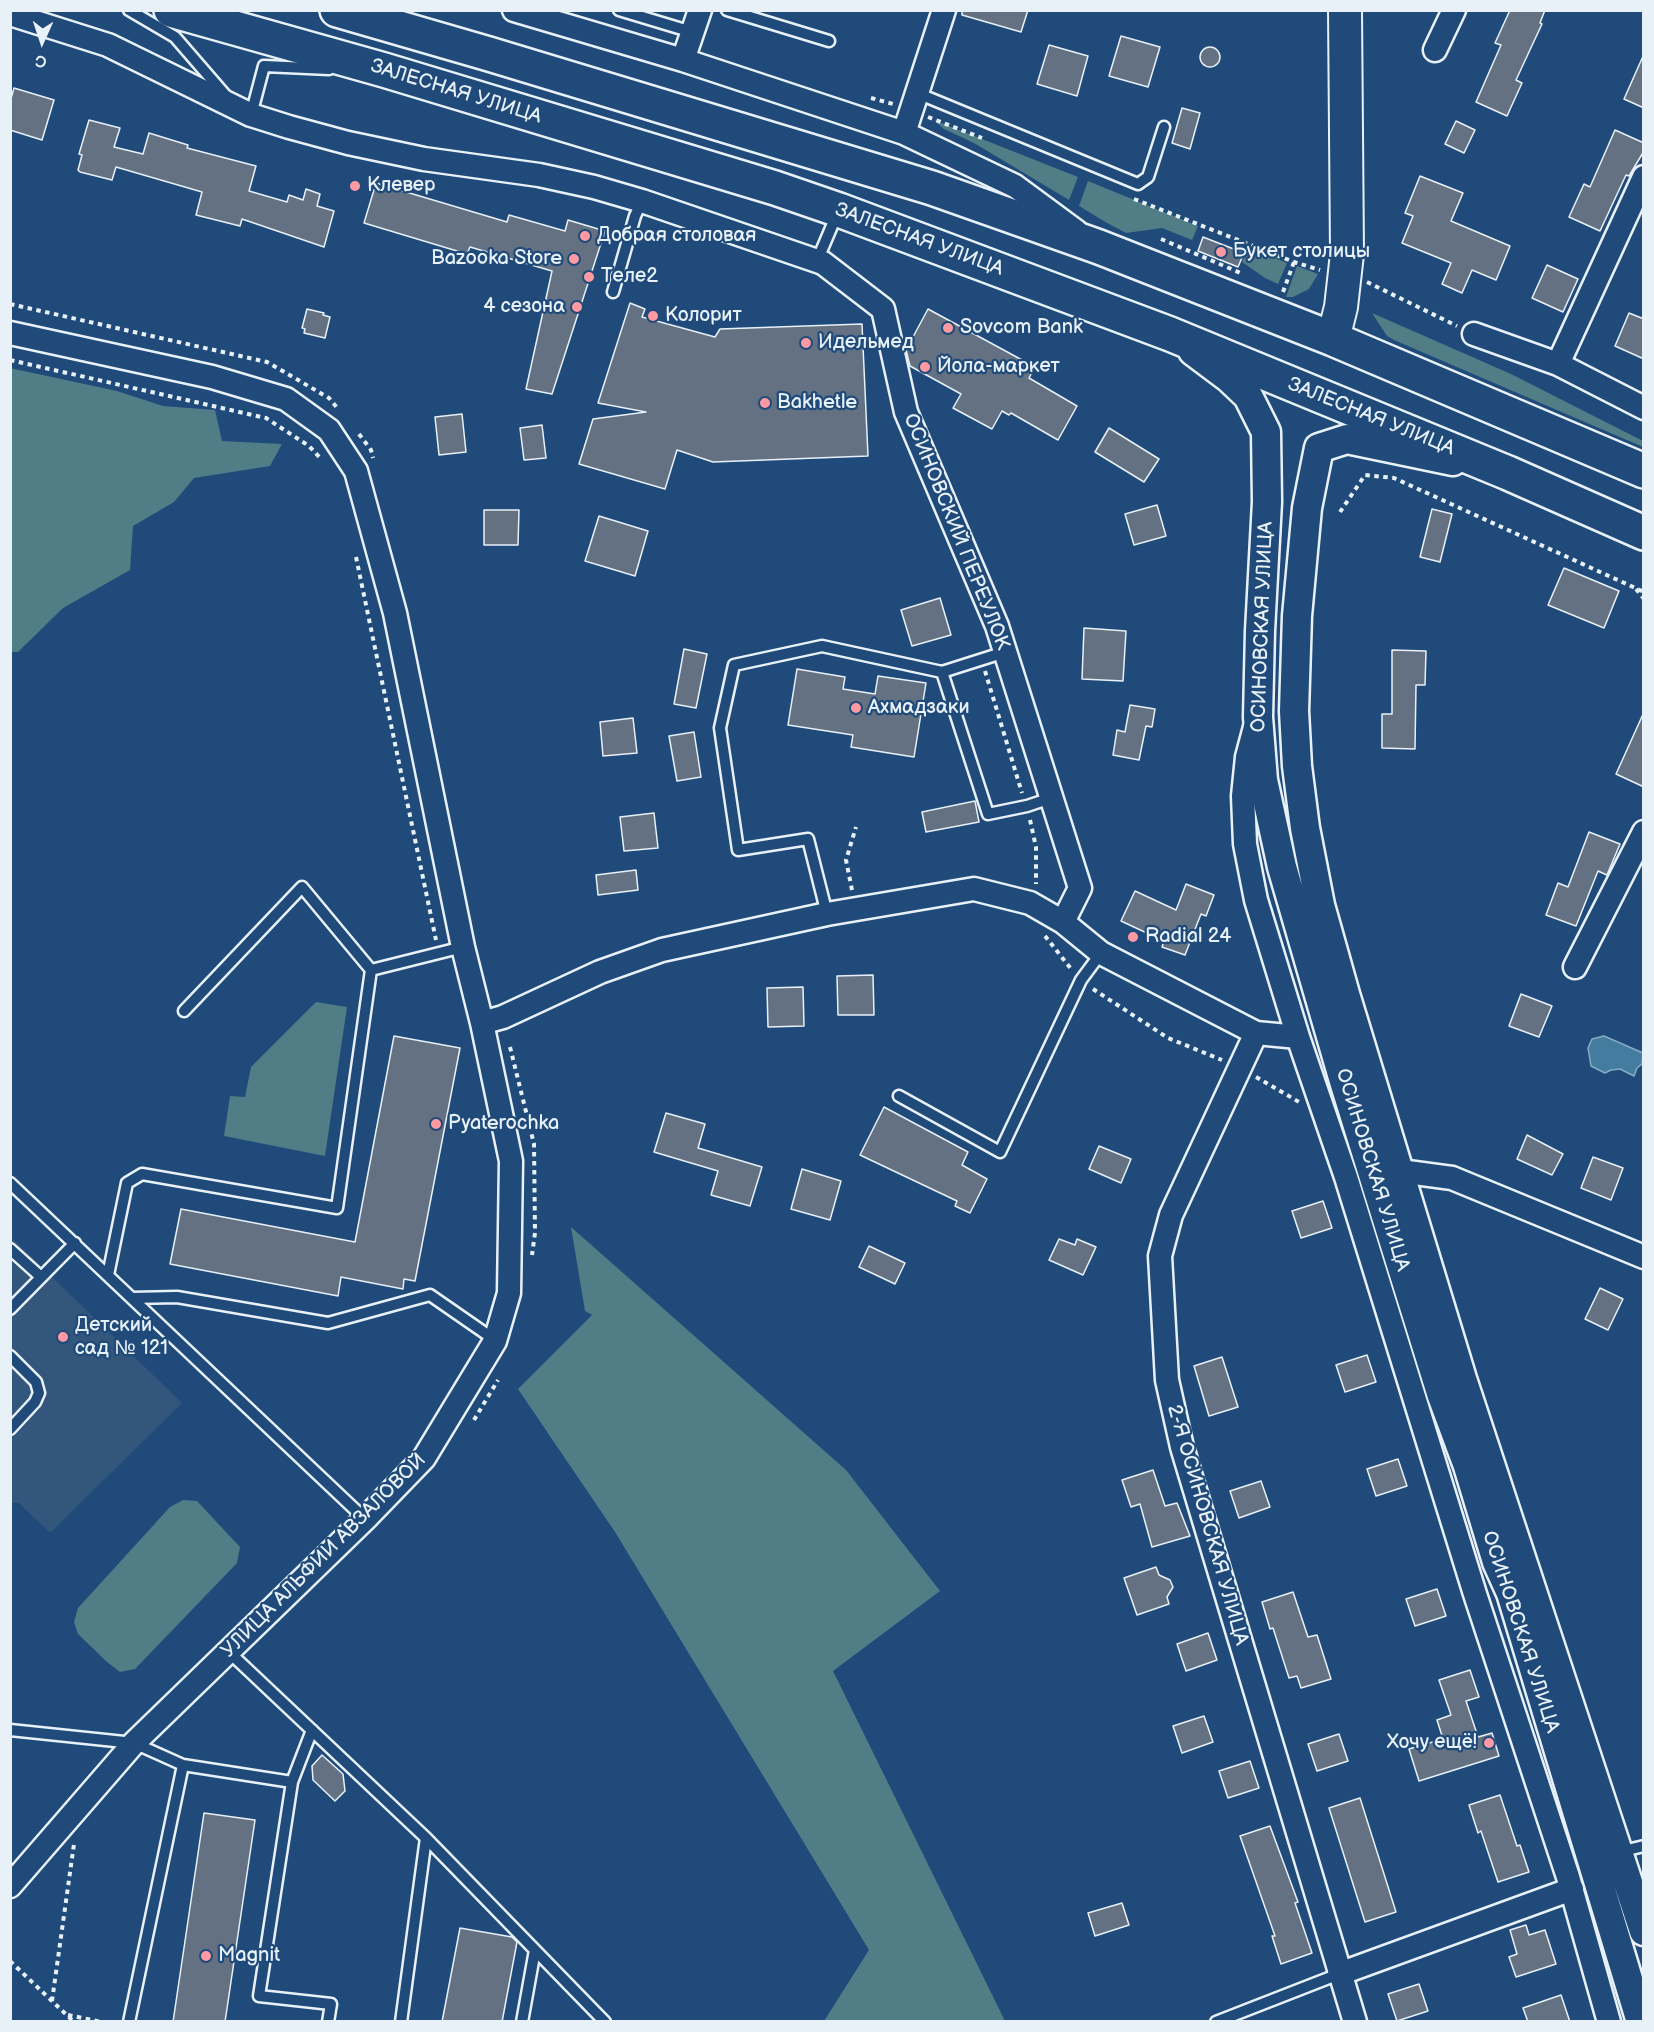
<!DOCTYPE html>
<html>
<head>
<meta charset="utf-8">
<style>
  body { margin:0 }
  #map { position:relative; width:1654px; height:2032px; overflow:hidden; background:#1f4a7a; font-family:"Balsamiq Sans",sans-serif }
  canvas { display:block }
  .frame { position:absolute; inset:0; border:12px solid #e8f1f8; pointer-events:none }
  .north { position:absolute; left:12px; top:12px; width:60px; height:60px; -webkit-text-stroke:4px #1f4a7a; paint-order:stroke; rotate:183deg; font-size:16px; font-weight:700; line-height:24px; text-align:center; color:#e8f1f8 }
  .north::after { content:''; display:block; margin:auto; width:21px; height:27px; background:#e8f1f8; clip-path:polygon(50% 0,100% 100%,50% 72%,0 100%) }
</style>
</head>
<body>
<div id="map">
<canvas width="1654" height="2032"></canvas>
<div class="frame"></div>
<div class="north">С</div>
</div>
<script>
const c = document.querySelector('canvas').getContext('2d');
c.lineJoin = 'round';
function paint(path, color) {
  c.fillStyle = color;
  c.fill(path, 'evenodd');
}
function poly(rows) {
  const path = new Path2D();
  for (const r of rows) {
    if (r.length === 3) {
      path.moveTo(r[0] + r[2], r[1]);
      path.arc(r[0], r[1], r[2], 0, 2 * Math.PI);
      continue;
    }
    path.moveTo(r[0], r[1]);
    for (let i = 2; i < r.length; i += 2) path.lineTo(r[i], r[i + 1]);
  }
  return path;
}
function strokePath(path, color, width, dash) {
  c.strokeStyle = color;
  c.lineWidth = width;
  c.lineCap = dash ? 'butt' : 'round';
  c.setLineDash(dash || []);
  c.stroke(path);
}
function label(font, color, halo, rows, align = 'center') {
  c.font = font + ' "Balsamiq Sans",sans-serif';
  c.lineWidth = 4.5;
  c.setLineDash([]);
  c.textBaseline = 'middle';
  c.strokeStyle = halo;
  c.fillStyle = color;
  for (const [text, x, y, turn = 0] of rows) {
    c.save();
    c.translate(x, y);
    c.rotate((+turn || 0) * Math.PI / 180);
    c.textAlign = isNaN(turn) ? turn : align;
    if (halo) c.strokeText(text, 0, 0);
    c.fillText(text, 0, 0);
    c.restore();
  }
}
paint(poly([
  [10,1236,182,1403,50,1533,19,1503,11,1503]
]), '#33567c');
paint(poly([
  [934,120,1078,177,1069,200,974,143,944,129],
  [1088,181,1198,226,1192,240,1162,228,1126,233,1107,223,1079,206],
  [1249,247,1287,263,1278,284,1265,278,1242,262],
  [1297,266,1318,274,1309,289,1293,297,1286,297],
  [1372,313,1511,374,1643,441,1643,447,1394,340,1387,336],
  [10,368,117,391,163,406,215,410,222,441,282,444,270,466,194,478,174,502,133,526,130,570,63,608,18,652,11,652],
  [316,1002,347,1007,325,1156,224,1136,230,1096,245,1097,251,1067],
  [571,1227,846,1470,940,1591,833,1671,1005,2021,824,2021,869,1950,615,1532,518,1389,592,1315,585,1311],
  [183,1500,197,1501,240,1547,237,1563,135,1669,120,1672,107,1662,78,1634,74,1622,78,1608,170,1507]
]), '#517d86');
const water = poly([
  [1604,1036,1643,1053,1642,1064,1637,1068,1634,1076,1620,1069,1611,1070,1605,1073,1591,1066,1588,1048,1592,1039,1604,1036]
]);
paint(water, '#447c9f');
strokePath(water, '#86abc3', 1.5);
const building = poly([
  [962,10,1028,10,1021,32,962,15,962,10],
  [1510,10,1545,10,1540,23,1542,24,1516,80,1522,83,1507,116,1476,102,1501,45,1495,43,1510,10],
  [1121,36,1160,47,1148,87,1109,76,1121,36],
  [1049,45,1088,56,1077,96,1037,84,1049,45],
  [1210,57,10],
  [1644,54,1644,108,1624,99,1644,54],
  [14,88,54,100,42,140,10,130,10,102,14,88],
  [1182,108,1200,113,1190,149,1172,143,1182,108],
  [89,120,120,128,114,147,143,154,149,133,188,145,187,148,256,166,249,191,287,202,289,195,303,200,306,189,320,194,317,206,334,211,324,247,242,219,240,226,196,215,202,192,116,167,112,180,80,172,78,170,82,155,79,154,89,120],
  [1456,121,1475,130,1464,153,1445,144,1456,121],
  [1615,130,1644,143,1644,151,1629,176,1626,175,1600,231,1569,217,1584,184,1590,187,1615,130],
  [1420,176,1463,193,1451,221,1510,246,1496,280,1472,270,1462,293,1442,284,1451,263,1402,243,1413,216,1405,213,1420,176],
  [376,183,507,222,509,215,565,231,568,220,605,231,552,394,526,389,552,271,470,247,467,254,364,223,376,183],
  [1203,237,1244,253,1238,267,1198,251,1203,237],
  [1547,265,1578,279,1563,312,1532,298,1547,265],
  [630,303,645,309,642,317,715,337,720,329,862,324,868,456,713,462,677,450,665,489,579,464,593,419,646,412,598,403,630,303],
  [307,309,324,313,323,315,330,317,325,338,304,333,305,329,302,328,307,309],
  [928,309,1035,367,1029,378,1077,406,1058,440,1011,413,1009,415,1002,411,992,429,953,408,961,394,910,366,906,350,928,309],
  [1629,313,1644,319,1644,359,1615,346,1629,313],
  [462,414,466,452,439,455,435,417,462,414],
  [542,425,546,458,524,460,520,428,542,425],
  [1109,428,1159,459,1144,482,1095,452,1109,428],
  [1157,505,1166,536,1134,545,1125,514,1157,505],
  [1432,509,1452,514,1440,562,1420,557,1432,509],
  [484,510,519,510,518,545,484,545,484,510],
  [599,516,648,531,635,576,585,561,599,516],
  [1564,568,1619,591,1604,628,1548,605,1564,568],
  [940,598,951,635,912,646,901,610,940,598],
  [1084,628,1126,631,1123,681,1082,679,1084,628],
  [684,649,707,654,696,708,674,704,684,649],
  [1392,650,1426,651,1425,685,1416,685,1415,749,1382,748,1382,714,1392,714,1392,650],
  [797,669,845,677,843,689,875,694,878,676,926,683,914,757,851,747,853,735,788,725,797,669],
  [1130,705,1155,709,1152,727,1146,726,1139,760,1113,755,1117,730,1125,732,1130,705],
  [1644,712,1644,787,1616,774,1644,712],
  [633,718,637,753,603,756,600,722,633,718],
  [694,732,701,777,677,781,669,736,694,732],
  [975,801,979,822,926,832,922,812,975,801],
  [654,813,658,848,624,851,620,817,654,813],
  [1589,832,1620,844,1607,875,1598,871,1576,926,1546,915,1558,883,1568,887,1589,832],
  [636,870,638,890,598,895,596,875,636,870],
  [1186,884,1214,895,1206,916,1201,914,1185,955,1162,947,1164,941,1121,921,1135,891,1176,910,1186,884],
  [873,975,874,1015,838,1015,837,976,873,975],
  [803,987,804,1026,768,1027,767,988,803,987],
  [1521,994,1552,1006,1539,1037,1509,1026,1521,994],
  [394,1036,460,1048,415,1281,404,1279,403,1289,341,1277,338,1296,170,1264,181,1209,355,1242,394,1036],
  [884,1107,968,1152,962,1165,987,1179,970,1213,955,1206,957,1201,860,1155,884,1107],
  [666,1113,705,1124,698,1148,762,1167,750,1206,711,1195,718,1171,654,1152,666,1113],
  [1527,1135,1563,1154,1552,1175,1517,1159,1527,1135],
  [1099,1146,1131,1159,1121,1183,1089,1169,1099,1146],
  [1593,1157,1623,1168,1611,1200,1581,1188,1593,1157],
  [802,1169,841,1181,830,1220,791,1209,802,1169],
  [1323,1201,1332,1228,1301,1238,1292,1211,1323,1201],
  [1059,1239,1075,1245,1077,1239,1096,1247,1083,1275,1049,1260,1059,1239],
  [869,1246,905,1263,895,1284,859,1267,869,1246],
  [1600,1288,1623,1299,1608,1330,1585,1319,1600,1288],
  [1367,1355,1376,1382,1345,1392,1336,1365,1367,1355],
  [1222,1357,1238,1407,1209,1416,1194,1366,1222,1357],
  [1398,1459,1407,1486,1376,1496,1367,1469,1398,1459],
  [1153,1470,1165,1506,1177,1503,1190,1536,1152,1547,1140,1504,1131,1507,1122,1480,1153,1470],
  [1261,1481,1270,1507,1239,1518,1230,1491,1261,1481],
  [1156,1567,1159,1575,1170,1580,1173,1587,1167,1597,1169,1604,1137,1615,1124,1578,1156,1567],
  [1437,1589,1446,1616,1415,1626,1406,1599,1437,1589],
  [1293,1592,1308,1637,1317,1635,1331,1679,1301,1688,1297,1676,1289,1678,1273,1628,1270,1629,1262,1602,1293,1592],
  [1208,1633,1217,1660,1186,1671,1177,1644,1208,1633],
  [1470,1670,1479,1697,1466,1701,1478,1737,1492,1733,1499,1756,1419,1781,1409,1749,1443,1739,1437,1720,1451,1715,1439,1680,1470,1670],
  [1204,1716,1213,1742,1182,1753,1173,1726,1204,1716],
  [1339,1734,1348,1761,1317,1771,1308,1744,1339,1734],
  [322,1755,343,1774,345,1791,335,1801,313,1780,312,1766,322,1755],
  [1250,1761,1259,1788,1228,1798,1219,1771,1250,1761],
  [1500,1795,1517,1846,1520,1845,1529,1872,1498,1882,1481,1831,1478,1833,1469,1805,1500,1795],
  [1360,1798,1396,1912,1365,1922,1329,1808,1360,1798],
  [204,1813,255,1820,225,2022,173,2022,204,1813],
  [1270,1826,1298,1902,1295,1903,1312,1953,1281,1964,1272,1936,1275,1936,1240,1836,1270,1826],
  [1122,1903,1129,1925,1095,1936,1088,1913,1122,1903],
  [1526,1925,1529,1935,1545,1930,1556,1964,1516,1977,1509,1957,1517,1954,1510,1930,1526,1925],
  [460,1928,512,1937,517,1942,502,2022,442,2022,460,1928],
  [1419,1984,1428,2011,1397,2021,1388,1994,1419,1984],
  [1561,1995,1570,2022,1528,2022,1523,2008,1561,1995]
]);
paint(building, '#637182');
strokePath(building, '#e8f1f8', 1.5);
const service = poly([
  [129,10,175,37,226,96],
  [619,10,692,32],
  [727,10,829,41],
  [917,93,1138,184,1148,177,1164,127],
  [251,115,264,66,329,69],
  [817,261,837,214],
  [613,292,635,216,642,201],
  [942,672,988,814,1027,806,1051,798],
  [827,914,808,839,738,850,720,728,734,665,822,646,942,672,1005,652],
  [184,1011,302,887,371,970],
  [899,1096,1000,1152,1081,980,1101,953],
  [10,1183,365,1519],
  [10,1249,41,1277],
  [108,1275,127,1183,142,1174,337,1208,371,970,463,947],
  [132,1298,177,1297,328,1323,430,1295,495,1340],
  [10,1309,75,1243],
  [10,1356,36,1382,39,1393,35,1402,10,1429],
  [229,1652,426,1838,605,2022],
  [10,1730,134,1743,183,1765],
  [312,1730,292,1782,259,1996,331,2004,328,2022],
  [1619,1852,1644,1846],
  [129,2022,183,1765,292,1782],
  [401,2022,426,1838],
  [522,2022,535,1950],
  [1216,2022,1339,1974]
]);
const minor = poly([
  [514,10,683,60,904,133,1015,186,1076,231],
  [10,14,108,45,251,115,289,127,348,143,424,159,539,175,594,187,642,201,823,263,883,309,906,412,997,626,1080,888,1063,922],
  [1435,50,1454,10],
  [683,60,700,10],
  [904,133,944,10],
  [10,333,212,377,286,399,329,430,356,471,395,613,463,947,482,1023,511,1161,509,1293,495,1341,424,1458,365,1519,134,1743,10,1886],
  [1474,334,1558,364,1644,408],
  [1558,364,1644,177],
  [1255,727,1247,757,1243,796,1245,844,1256,900,1298,1037,1346,1177,1475,1594,1568,1877,1609,2022],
  [1575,967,1644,832],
  [482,1023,503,1017,600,972,662,950,827,914,974,889,1030,903,1063,922,1101,953,1256,1033,1298,1037],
  [1256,1033,1171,1215,1160,1256,1167,1380,1182,1447,1355,2022],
  [1400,1171,1452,1178,1644,1257],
  [1339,1974,1572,1889]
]);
const tertiary = poly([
  [1193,351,1229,378,1248,396,1266,432,1267,502,1260,631,1258,717,1263,780,1282,867,1344,1081,1442,1396,1468,1466,1497,1562,1511,1593,1641,2022],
  [1453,461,1347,439,1319,448,1307,508,1297,616,1294,711,1297,766,1305,828,1320,905,1345,994,1463,1382,1644,1931]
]);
const secondary = poly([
  [1333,339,1341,307,1347,254,1345,10]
]);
const primary = poly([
  [171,10,384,70,775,188,839,210,1170,334,1508,473,1644,533],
  [337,10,489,54,932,188,1099,247,1333,339,1644,471]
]);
strokePath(service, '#e8f1f8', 15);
strokePath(minor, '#e8f1f8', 27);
strokePath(tertiary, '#e8f1f8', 33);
strokePath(secondary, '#e8f1f8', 36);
strokePath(primary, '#e8f1f8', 38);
strokePath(poly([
  [871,98,893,104],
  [928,117,982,138],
  [1134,199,1294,262,1320,270],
  [1161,239,1243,274],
  [1367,282,1457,326],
  [1283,292,1294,262],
  [10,304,267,362,329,398,339,410],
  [10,360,266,418,309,446,322,460],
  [359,434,371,450,373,458],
  [1340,512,1365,475,1394,478,1644,592],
  [356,557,436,940],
  [1636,589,1644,599],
  [985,671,1022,793],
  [1030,820,1036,847,1036,884],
  [852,890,846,860,856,827],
  [1045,936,1072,970],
  [1093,989,1168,1038,1222,1060],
  [510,1047,534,1144,535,1233,532,1255],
  [1256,1077,1299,1102],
  [474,1420,498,1380],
  [10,1961,74,2022],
  [52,2001,74,1844],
  [68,2015,102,2022]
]), '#e8f1f8', 4, [4.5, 4.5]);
strokePath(service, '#1f4a7a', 10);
strokePath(minor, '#1f4a7a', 22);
strokePath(tertiary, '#1f4a7a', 28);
strokePath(secondary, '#1f4a7a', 32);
strokePath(primary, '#1f4a7a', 33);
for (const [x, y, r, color] of [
  [355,186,6,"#ff9aa2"],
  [585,236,6,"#ff9aa2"],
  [1221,252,6,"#ff9aa2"],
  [574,259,6,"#ff9aa2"],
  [589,277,6,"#ff9aa2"],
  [577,307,6,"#ff9aa2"],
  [653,316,6,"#ff9aa2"],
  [948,328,6,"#ff9aa2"],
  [806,343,6,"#ff9aa2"],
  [925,367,6,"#ff9aa2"],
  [765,403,6,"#ff9aa2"],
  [856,708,6,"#ff9aa2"],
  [1133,937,6,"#ff9aa2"],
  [436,1124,6,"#ff9aa2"],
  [63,1337,6,"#ff9aa2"],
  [1489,1743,6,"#ff9aa2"],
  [206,1956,6,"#ff9aa2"]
]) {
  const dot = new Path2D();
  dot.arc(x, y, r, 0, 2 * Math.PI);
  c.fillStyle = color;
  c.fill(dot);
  strokePath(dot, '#1f4a7a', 2);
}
label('20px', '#e8f1f8', '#1f4a7a', [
  ["ЗАЛЕСНАЯ УЛИЦА",456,92,17],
  ["ЗАЛЕСНАЯ УЛИЦА",919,240,20],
  ["ЗАЛЕСНАЯ УЛИЦА",1371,417,22],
  ["ОСИНОВСКИЙ ПЕРЕУЛОК",956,532,68],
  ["ОСИНОВСКАЯ УЛИЦА",1263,627,-88],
  ["ОСИНОВСКАЯ УЛИЦА",1372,1170,73],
  ["2-Я ОСИНОВСКАЯ УЛИЦА",1207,1525,74],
  ["УЛИЦА АЛЬФИИ АВЗАЛОВОЙ",324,1556,-45],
  ["ОСИНОВСКАЯ УЛИЦА",1520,1632,72]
]);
label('20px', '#e8f1f8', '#1f4a7a', [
  ["Клевер",367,186],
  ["Добрая столовая",597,236],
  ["Букет столицы",1233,252],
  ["Bazooka Store",562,259,"right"],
  ["Теле2",601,277],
  ["4 сезона",565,307,"right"],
  ["Колорит",665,316],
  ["Sovcom Bank",960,328],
  ["Идельмед",818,343],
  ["Йола-маркет",937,367],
  ["Bakhetle",777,403],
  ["Ахмадзаки",868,708],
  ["Radial 24",1145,937],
  ["Pyaterochka",448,1124],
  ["Детский",75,1326],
  ["сад № 121",75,1349],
  ["Хочу ещё!",1477,1743,"right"],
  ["Magnit",218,1956]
], 'left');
</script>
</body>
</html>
